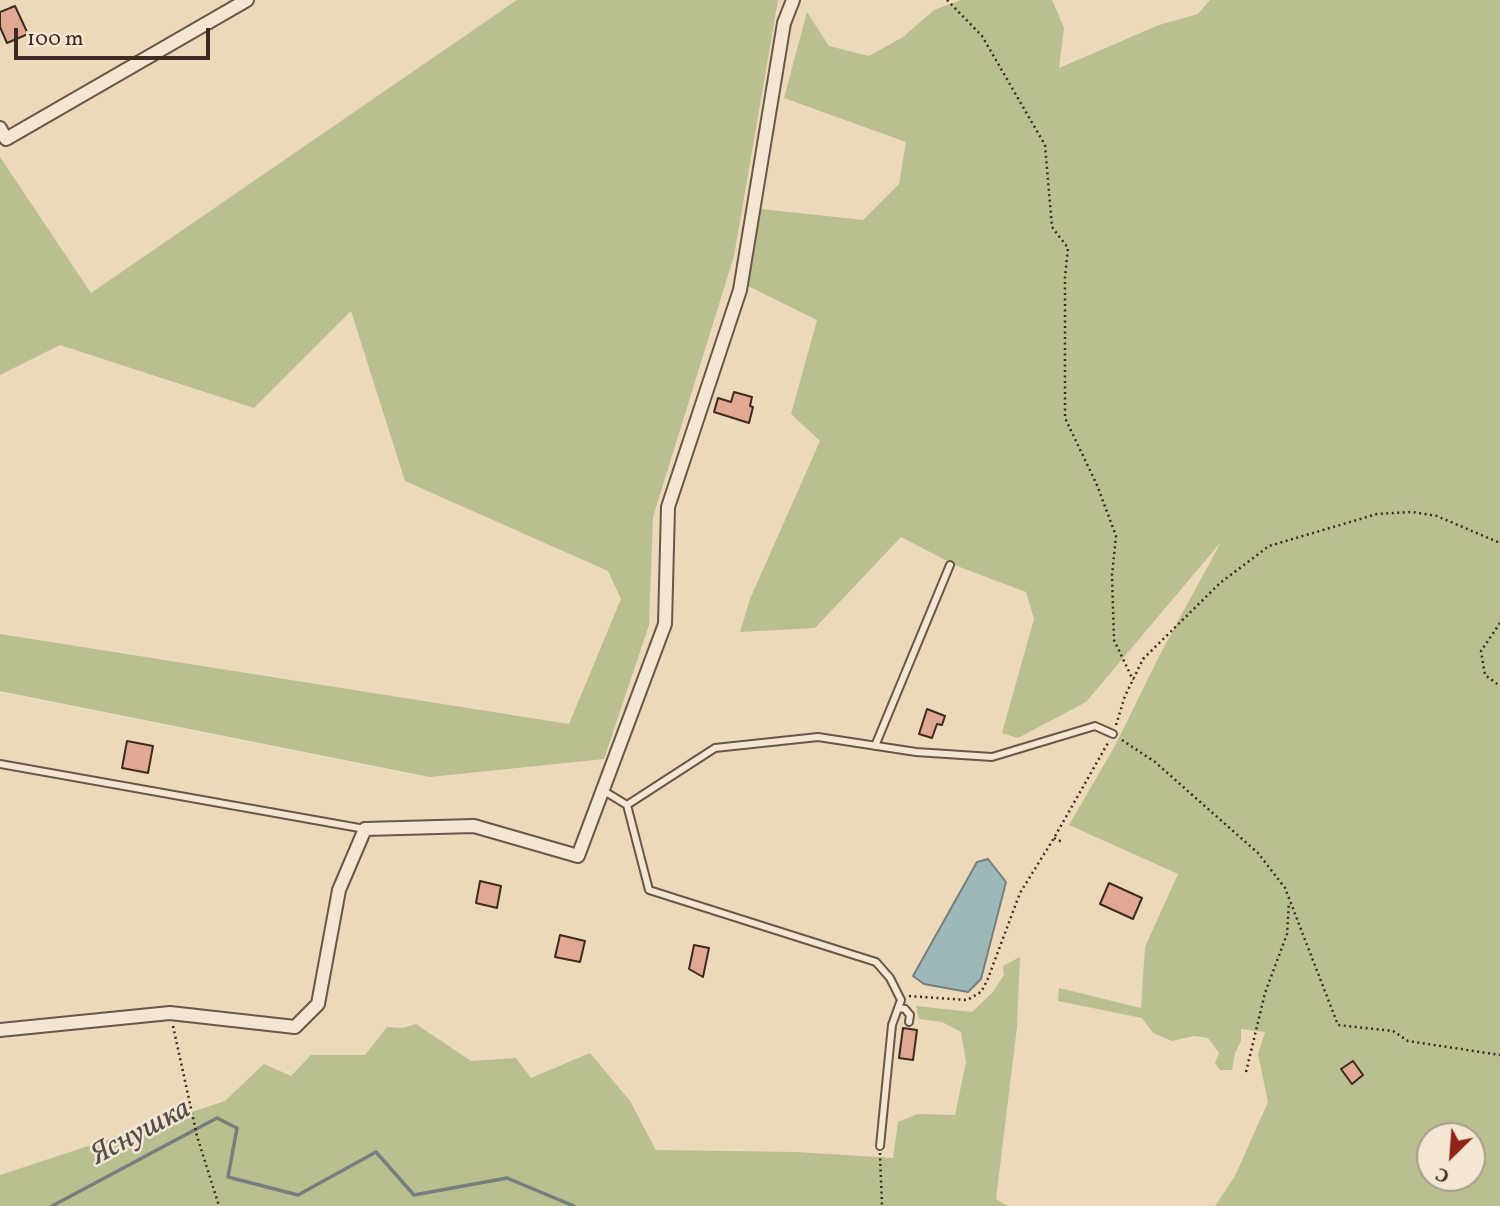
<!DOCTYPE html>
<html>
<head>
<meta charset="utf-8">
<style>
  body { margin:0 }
  #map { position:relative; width:1500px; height:1206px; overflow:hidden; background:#ecd9b9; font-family:Vollkorn,serif }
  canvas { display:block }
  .north { position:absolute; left:1416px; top:1122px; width:70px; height:70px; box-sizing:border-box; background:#f3e6d2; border:2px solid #aa9b8c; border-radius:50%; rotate:205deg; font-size:19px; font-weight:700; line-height:28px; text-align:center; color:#3d2a22 }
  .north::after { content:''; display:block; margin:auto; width:24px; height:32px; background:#8f2418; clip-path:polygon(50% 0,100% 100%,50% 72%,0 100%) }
  .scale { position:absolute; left:14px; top:28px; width:196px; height:32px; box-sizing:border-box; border:4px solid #3d2a22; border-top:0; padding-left:9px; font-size:21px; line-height:24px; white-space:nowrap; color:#3d2a22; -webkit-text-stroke:5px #f3e6d2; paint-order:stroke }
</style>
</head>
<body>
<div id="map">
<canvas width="1500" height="1206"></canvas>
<div class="north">С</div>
<div class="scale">100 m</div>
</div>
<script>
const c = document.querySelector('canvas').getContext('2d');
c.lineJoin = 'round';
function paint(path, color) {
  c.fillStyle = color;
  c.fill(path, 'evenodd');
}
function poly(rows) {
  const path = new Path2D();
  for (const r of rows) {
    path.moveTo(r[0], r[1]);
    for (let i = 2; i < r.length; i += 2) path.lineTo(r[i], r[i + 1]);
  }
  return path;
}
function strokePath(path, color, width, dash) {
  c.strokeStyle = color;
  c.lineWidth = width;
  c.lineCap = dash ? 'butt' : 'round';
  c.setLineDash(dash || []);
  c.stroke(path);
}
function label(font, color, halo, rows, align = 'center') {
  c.font = font + ' Vollkorn,serif';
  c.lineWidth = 5;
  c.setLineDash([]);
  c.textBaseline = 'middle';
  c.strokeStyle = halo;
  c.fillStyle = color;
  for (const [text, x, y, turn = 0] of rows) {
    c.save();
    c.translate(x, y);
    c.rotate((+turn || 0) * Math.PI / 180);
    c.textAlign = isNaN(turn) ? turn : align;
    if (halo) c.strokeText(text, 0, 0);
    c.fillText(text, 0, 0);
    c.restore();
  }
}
paint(poly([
  [517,0,778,0,734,256,653,517,649,625,604,759,430,777,0,691,0,634,569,724,621,599,608,571,405,481,351,311,254,408,60,345,0,375,0,157,91,293],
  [961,0,1052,0,1064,28,1059,68,1159,25,1198,14,1210,0,1500,0,1500,1206,1215,1206,1235,1176,1268,1102,1258,1054,1265,1032,1241,1029,1241,1041,1235,1053,1232,1070,1220,1070,1215,1063,1219,1053,1208,1038,1194,1036,1172,1041,1153,1033,1142,1018,1058,1001,1059,988,1141,1008,1145,947,1178,874,1069,825,1116,744,1158,658,1221,542,1086,702,1018,738,1002,733,1034,619,1026,592,957,566,901,537,815,628,740,632,750,599,820,441,791,414,817,320,746,285,761,209,863,220,899,184,906,142,784,98,807,12,829,46,869,56,903,37,934,10],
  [1430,1136,1472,1136,1472,1178,1430,1178],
  [1020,957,1017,1027,996,1199,1008,1206,0,1206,0,1175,225,1101,264,1064,291,1076,311,1055,365,1055,387,1027,403,1028,416,1024,471,1061,516,1058,531,1078,590,1053,630,1101,656,1150,797,1152,893,1158,898,1122,917,1114,955,1115,966,1062,961,1032,942,1022,919,1019,916,1006,972,1012,993,992,1004,975,1003,966]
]), '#b9bf8f');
const water = poly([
  [988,859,1006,882,981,979,968,992,924,984,913,976,977,862,988,859]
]);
paint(water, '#9cb8b9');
strokePath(water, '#767f7d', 2);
strokePath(poly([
  [52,1206,217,1118,237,1128,228,1177,298,1195,376,1152,414,1195,507,1178,574,1206]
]), '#767f7d', 3.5);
const building = poly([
  [15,6,28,34,7,43,0,27,0,12,15,6],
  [734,392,752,397,750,406,753,407,749,423,714,412,718,398,731,402,734,392],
  [927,709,945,716,942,725,937,724,932,738,919,734,927,709],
  [127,741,153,746,148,773,122,768,127,741],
  [480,881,501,886,497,908,476,903,480,881],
  [1109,883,1142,898,1133,919,1100,904,1109,883],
  [560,935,585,941,580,962,555,957,560,935],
  [694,945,709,948,703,977,689,969,694,945],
  [903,1028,917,1030,913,1060,899,1058,903,1028],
  [1353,1061,1363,1075,1352,1084,1341,1069,1353,1061]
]);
paint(building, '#e1a893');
strokePath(building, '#3d2a22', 2);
const lane = poly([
  [875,746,950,565],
  [0,764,365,829],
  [604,791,627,805,649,890,876,962,890,978,901,1000,892,1025,880,1146],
  [627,805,715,748,818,737,916,752,992,757,1095,726,1113,734],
  [899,1008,905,1009,910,1015,909,1022]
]);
const street = poly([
  [0,128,6,139,247,0],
  [0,1030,170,1013,295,1027,318,1004,339,890,365,829,474,826,578,856,665,624,668,507,740,290,784,23,793,0]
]);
strokePath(lane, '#695648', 10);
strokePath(street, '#695648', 16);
strokePath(poly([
  [947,0,982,36,1045,145,1052,227,1068,248,1065,277,1065,418,1097,485,1116,536,1112,575,1114,640,1133,680],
  [1500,623,1481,651,1485,675,1500,686],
  [1116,725,1125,696,1143,659,1220,583,1269,546,1377,514,1412,512,1437,516,1500,543],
  [1122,740,1155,762,1258,853,1285,888,1338,1025,1393,1031,1408,1041,1500,1055],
  [1054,838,1062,842],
  [909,996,967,1000,981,992,987,981,1020,893,1054,838,1109,741],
  [173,1026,197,1136,219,1206],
  [1246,1072,1265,993,1287,934,1289,903],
  [880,1153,882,1206]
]), '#3d2a22', 2.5, [2, 3.5]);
strokePath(lane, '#f3e6d2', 6);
strokePath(street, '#f3e6d2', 12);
label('italic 30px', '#554e48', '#f3e6d2', [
  ["Яснушка",142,1134,-28]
]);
</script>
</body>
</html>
